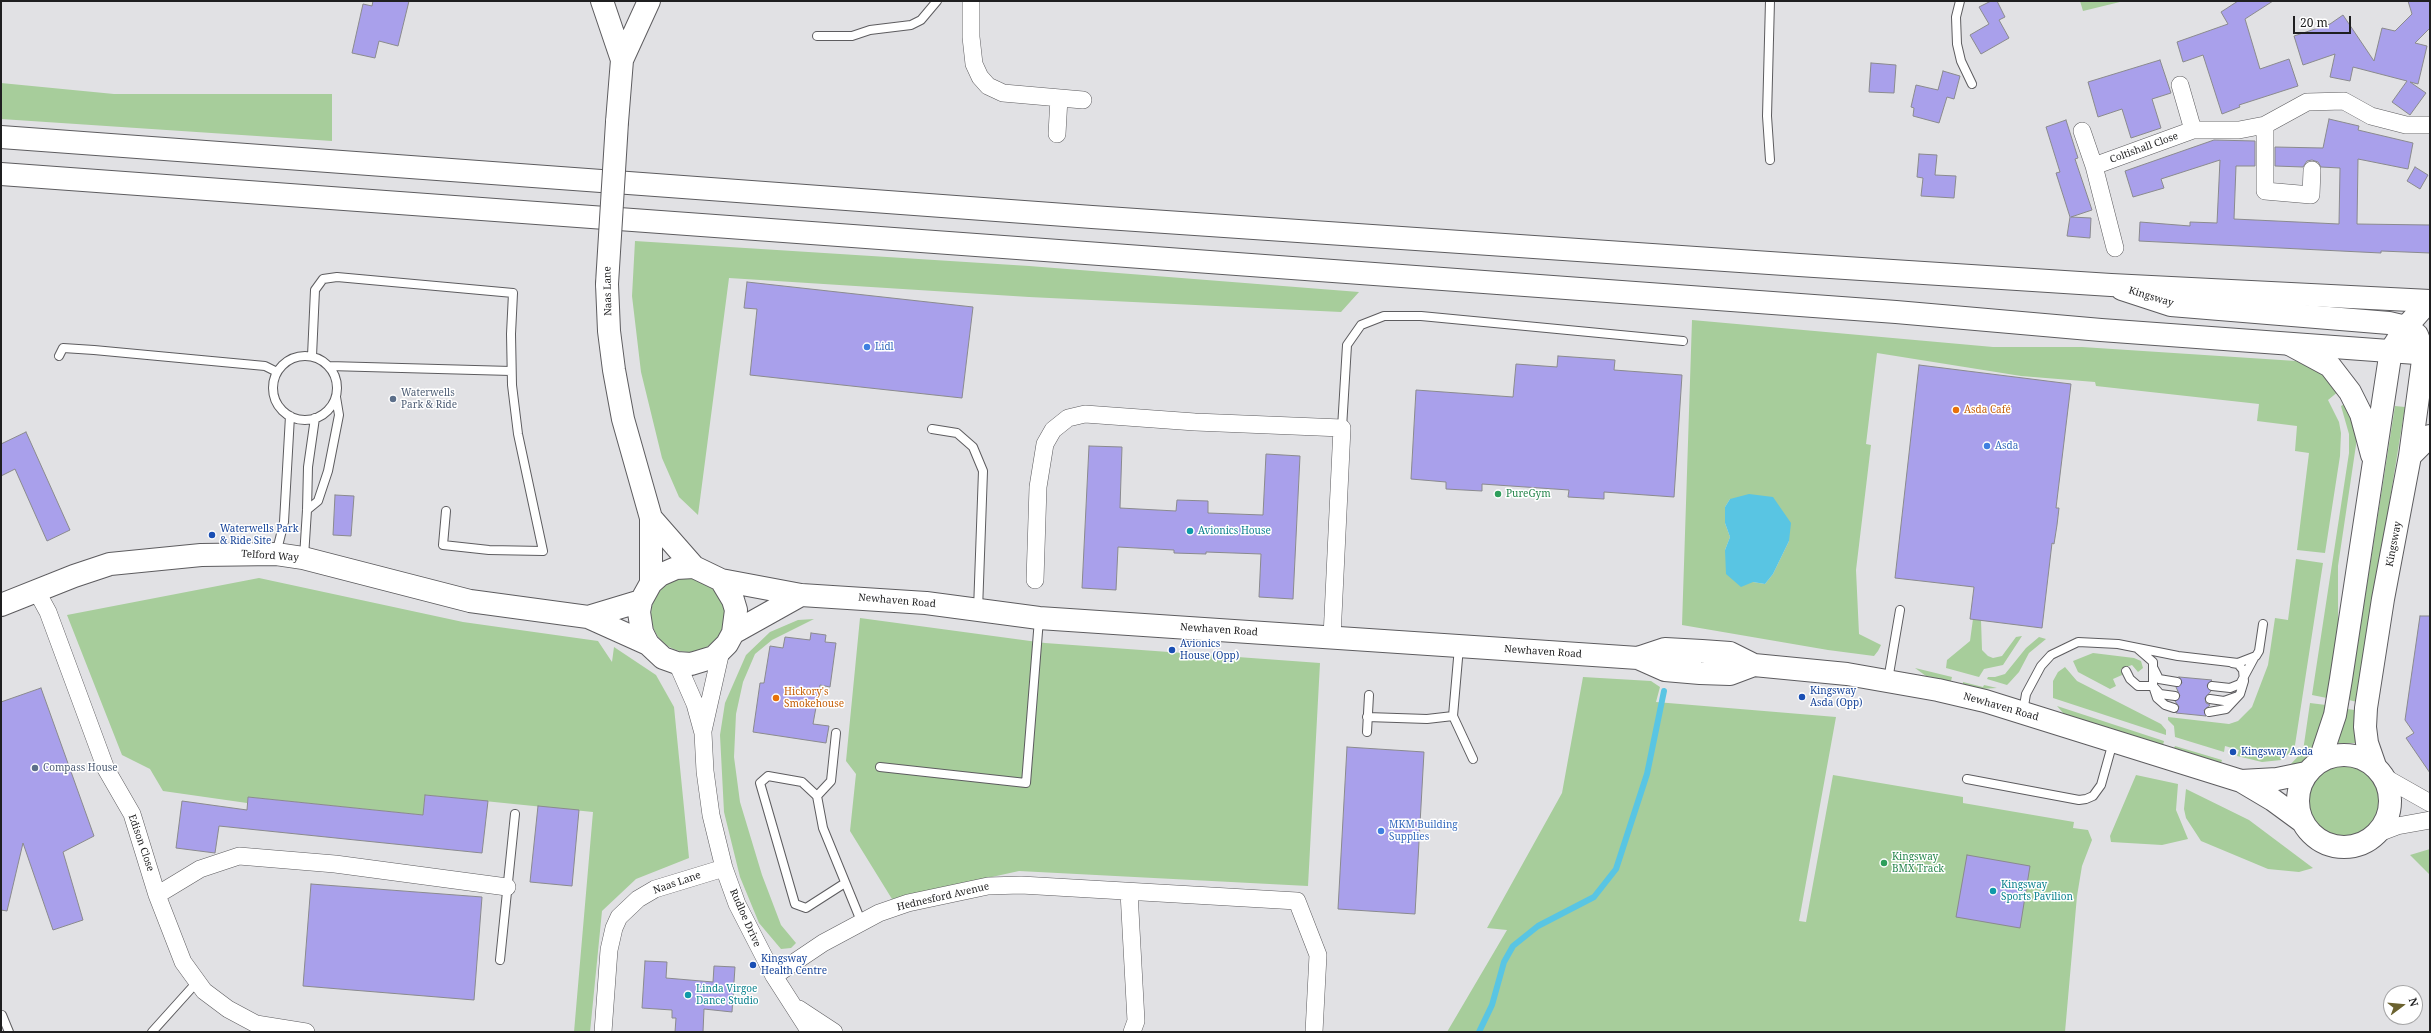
<!DOCTYPE html>
<html>
<head>
<meta charset="utf-8">
<style>
  body { margin:0 }
  #map { position:relative; width:2431px; height:1033px; overflow:hidden; background:#e1e1e4; font-family:"Noto Serif",serif }
  canvas { display:block }
  .frame { position:absolute; inset:0; border:2px solid #1f1f20; pointer-events:none }
  .north { position:absolute; left:2383px; top:985px; width:40px; height:40px; box-sizing:border-box; background:#fff; border:1px solid #a5a5a6; border-radius:50%; rotate:74deg; font-size:11px; font-weight:700; line-height:16px; text-align:center; color:#1f1f20 }
  .north::after { content:''; display:block; margin:auto; width:14px; height:18px; background:#6b622f; clip-path:polygon(50% 0,100% 100%,50% 72%,0 100%) }
  .scale { position:absolute; left:2293px; top:16px; width:58px; height:18px; box-sizing:border-box; border:2px solid #1f1f20; border-top:0; padding-left:5px; font-size:12px; line-height:14px; white-space:nowrap; color:#1f1f20; -webkit-text-stroke:3px #fff; paint-order:stroke }
</style>
</head>
<body>
<div id="map">
<canvas width="2431" height="1033"></canvas>
<div class="frame"></div>
<div class="north">N</div>
<div class="scale">20 m</div>
</div>
<script>
const c = document.querySelector('canvas').getContext('2d');
c.lineJoin = 'round';
function paint(path, color) {
  c.fillStyle = color;
  c.fill(path, 'evenodd');
}
function poly(rows) {
  const path = new Path2D();
  for (const r of rows) {
    if (r.length === 3) {
      path.moveTo(r[0] + r[2], r[1]);
      path.arc(r[0], r[1], r[2], 0, 2 * Math.PI);
      continue;
    }
    path.moveTo(r[0], r[1]);
    for (let i = 2; i < r.length; i += 2) path.lineTo(r[i], r[i + 1]);
  }
  return path;
}
function strokePath(path, color, width, dash) {
  c.strokeStyle = color;
  c.lineWidth = width;
  c.lineCap = dash ? 'butt' : 'round';
  c.setLineDash(dash || []);
  c.stroke(path);
}
function label(font, color, halo, rows, align = 'center') {
  c.font = font + ' "Noto Serif",serif';
  c.lineWidth = 3;
  c.setLineDash([]);
  c.textBaseline = 'middle';
  c.strokeStyle = halo;
  c.fillStyle = color;
  for (const [text, x, y, turn = 0] of rows) {
    c.save();
    c.translate(x, y);
    c.rotate((+turn || 0) * Math.PI / 180);
    c.textAlign = isNaN(turn) ? turn : align;
    if (halo) c.strokeText(text, 0, 0);
    c.fillText(text, 0, 0);
    c.restore();
  }
}
paint(poly([
  [2080,1,2124,1,2083,11],
  [1,83,114,94,332,94,332,141,1,119],
  [635,241,1029,266,1359,292,1341,312,1029,297,729,278,698,515,679,497,662,458,641,372,632,296],
  [1692,320,1993,347,2082,347,2296,361,2321,373,2339,391,2328,400,2339,422,2341,433,2340,456,2325,553,2297,550,2309,453,2295,451,2297,426,2257,421,2259,404,2096,386,2095,382,2021,376,1877,353,1866,444,1871,445,1856,570,1859,634,1881,645,1878,651,1874,656,1828,650,1682,625],
  [1730,499,1789,541,1773,574,1765,584,1753,582,1725,550,1730,537,1725,523,1725,507],
  [2346,403,2356,433,2356,445,2338,566,2338,630,2327,698,2312,695,2349,453,2349,434,2341,406],
  [2395,406,2405,407,2357,702,2349,700],
  [2296,559,2323,563,2295,745,2292,751,2281,760,2262,762,2237,756,2239,750,2225,746,2224,752,2175,737,2174,726,2168,720,2168,717,2229,724,2238,721,2252,707,2268,665,2275,618,2288,620],
  [688,615,37],
  [259,578,463,622,598,641,612,662,614,647,656,675,674,707,689,858,636,879,602,911,590,1032,574,1032,593,812,425,795,423,815,248,797,247,803,163,791,150,769,122,755,67,615],
  [860,618,1045,643,1320,663,1308,886,1019,871,892,899,850,831,856,774,846,761],
  [814,619,772,640,755,654,743,682,736,714,734,757,740,802,762,875,781,925,796,943,791,948,781,949,759,923,740,877,724,812,720,735,725,703,746,655,770,632,798,620],
  [1973,619,1981,620,1982,650,1988,656,1993,658,2002,656,2016,637,2022,636,2003,665,1984,669,1979,677,1946,668,1947,660,1970,641],
  [2039,637,2046,639,2029,653,2019,672,2009,683,2007,685,1987,679,1988,677,1995,677,2005,674,2026,648],
  [2093,653,2134,658,2141,661,2143,668,2138,672,2132,665,2121,669,2122,675,2113,679,2116,686,2110,689,2078,672,2073,661],
  [2065,667,2077,681,2161,724,2166,730,2166,735,2053,698,2053,681,2058,672],
  [1915,668,1952,677,1951,681,1926,676],
  [1583,677,1651,681,1660,687,1656,702,1836,717,1799,921,1806,922,1833,775,1963,797,1963,803,2074,822,2073,828,2088,830,2092,840,2082,866,2077,896,2065,1032,1447,1032,1507,930,1487,928,1562,793],
  [1963,682,1983,687,1984,685,1997,688,1980,689,1963,684],
  [2310,703,2326,705,2324,717,2313,746,2305,760,2300,764,2289,766,2303,751],
  [2057,706,2164,741,2163,745,2064,714],
  [2347,709,2355,710,2355,743,2338,743],
  [2175,746,2222,760,2221,763,2174,748],
  [2345,801,36],
  [2136,775,2178,784,2176,810,2188,839,2162,845,2111,842,2110,836],
  [2186,789,2249,820,2313,868,2299,872,2268,869,2201,841,2186,818,2184,809],
  [2430,849,2430,875,2410,855]
]), '#a7cd9b');
paint(poly([
  [1749,494,1773,497,1791,523,1789,541,1773,574,1765,584,1753,582,1741,587,1726,574,1725,550,1730,537,1725,523,1725,507,1730,499]
]), '#59c5e3');
strokePath(poly([
  [1479,1032,1492,1005,1504,962,1513,946,1538,926,1594,897,1616,869,1647,774,1664,691]
]), '#59c5e3', 6);
const building = poly([
  [373,1,409,1,398,46,379,41,375,58,352,53,363,4,372,6,373,1],
  [1991,1,1997,1,2005,17,1999,20,2009,38,1981,54,1970,35,1989,24,1979,7,1991,1],
  [2238,1,2273,1,2245,19,2260,69,2289,59,2298,86,2239,105,2240,107,2222,114,2203,55,2183,62,2177,42,2228,24,2221,12,2238,1],
  [2408,1,2430,1,2430,28,2415,43,2427,46,2418,84,2410,82,2426,93,2410,115,2392,102,2407,81,2353,67,2350,81,2330,77,2335,54,2303,65,2294,36,2330,24,2343,15,2374,61,2382,28,2395,31,2412,14,2408,1],
  [2160,60,2171,93,2152,99,2161,128,2131,138,2122,109,2098,117,2088,82,2160,60],
  [1871,63,1896,65,1894,93,1869,92,1871,63],
  [1943,71,1960,76,1954,99,1947,97,1939,123,1913,116,1914,108,1911,107,1916,85,1938,90,1943,71],
  [2329,119,2359,126,2358,130,2413,143,2408,169,2358,159,2357,224,2430,225,2430,253,2381,251,2381,253,2139,241,2140,222,2190,226,2190,222,2217,223,2220,160,2161,179,2164,188,2133,197,2125,171,2214,140,2255,141,2255,166,2236,166,2234,219,2339,224,2340,168,2321,167,2318,162,2312,160,2307,161,2303,167,2275,166,2275,147,2323,148,2329,119],
  [2066,120,2078,158,2075,159,2092,210,2071,217,2091,218,2090,238,2067,236,2070,217,2056,173,2060,172,2046,127,2066,120],
  [1919,154,1937,155,1935,175,1956,176,1954,198,1921,196,1923,178,1917,177,1919,154],
  [2415,167,2428,175,2420,189,2407,181,2415,167],
  [747,282,973,307,962,398,750,375,757,309,744,308,747,282],
  [1558,356,1615,360,1614,370,1682,375,1674,497,1604,492,1604,499,1568,497,1569,490,1482,484,1482,491,1446,489,1446,482,1411,479,1416,390,1513,397,1516,364,1557,367,1558,356],
  [1919,365,2071,384,2056,508,2059,508,2057,525,2054,544,2052,543,2042,628,1970,619,1974,587,1895,578,1919,365],
  [26,432,70,530,47,541,15,469,1,476,1,444,26,432],
  [1089,446,1122,447,1120,508,1176,511,1177,500,1208,501,1208,513,1263,515,1266,454,1300,456,1293,599,1259,597,1261,554,1206,552,1206,554,1174,553,1174,550,1118,547,1116,590,1082,588,1089,446],
  [335,495,354,496,351,536,333,535,335,495],
  [2420,616,2430,616,2430,773,2406,738,2414,733,2405,720,2420,616],
  [811,633,826,635,825,642,836,643,830,687,820,685,813,724,829,726,826,743,753,732,760,683,764,683,770,646,783,648,785,637,810,640,811,633],
  [2179,677,2212,680,2207,685,2211,691,2205,698,2206,703,2210,705,2204,710,2206,716,2176,713,2179,707,2175,701,2180,696,2176,687,2182,683,2179,677],
  [41,688,94,836,63,852,83,920,53,930,23,843,7,911,1,910,1,702,41,688],
  [1347,747,1424,752,1415,914,1338,909,1347,747],
  [425,795,488,801,482,853,219,826,215,853,176,848,182,801,247,810,248,797,423,815,425,795],
  [538,806,579,810,572,886,530,882,538,806],
  [1967,855,2030,866,2020,928,1956,917,1967,855],
  [311,884,482,897,474,1000,303,986,311,884],
  [645,961,667,962,666,978,713,982,714,966,735,967,732,1012,704,1009,703,1032,675,1032,676,1018,672,1018,672,1010,642,1008,645,961]
]);
paint(building, '#a9a0eb');
strokePath(building, '#8a8a8d', 1);
const lane = poly([
  [1770,1,1767,116,1770,160],
  [1960,1,1956,17,1957,44,1961,61,1972,84],
  [817,36,852,36,870,30,911,25,921,20,937,1],
  [59,356,63,348,94,350,265,366,277,372],
  [312,356,315,290,323,279,337,277,513,293,511,334,512,385,518,434,543,551,489,550,443,545,446,511],
  [305,388,32],
  [329,366,511,371],
  [1342,428,1347,345,1361,325,1384,316,1421,316,1683,341],
  [932,429,957,433,973,447,983,471,978,610],
  [307,510,318,501,328,471,339,415,336,397],
  [276,554,284,522,290,416],
  [304,557,307,510,308,467,315,418],
  [1459,647,1453,716,1473,759],
  [2138,649,2153,662,2153,686,2157,698,2165,705,2174,708],
  [2154,669,2159,679,2177,682],
  [2126,671,2130,679,2138,686,2153,686,2160,694,2175,696],
  [1888,680,1900,610],
  [2212,686,2230,688,2240,684,2254,658],
  [2210,699,2224,701,2238,696],
  [2023,712,2026,694,2041,666,2051,655,2078,642,2118,644,2178,656,2238,663,2256,656,2259,651,2263,624],
  [2209,712,2226,709,2240,694,2244,681,2243,670,2238,664,2232,663],
  [1367,717,1427,719,1453,716],
  [1367,732,1369,695],
  [880,767,1026,783,1039,619],
  [1967,779,2079,800,2086,799,2093,796,2101,785,2113,742],
  [817,796,831,781,836,733],
  [845,883,806,908,795,904,760,783,768,776,802,782,817,796,823,828,861,921],
  [500,960,515,814],
  [2,1015,9,1032],
  [152,1032,197,982]
]);
const street = poly([
  [971,1,971,37,974,64,980,77,988,86,1003,93,1083,100],
  [2180,85,2193,130],
  [2265,125,2265,191,2311,195,2312,170],
  [2082,131,2094,166,2115,248],
  [1057,134,1059,98],
  [2094,166,2193,130,2239,130,2265,125,2307,102,2344,101,2371,116,2406,125,2430,125],
  [1035,580,1038,487,1045,444,1053,430,1068,418,1085,414,1195,422,1342,428,1332,637],
  [36,590,48,612,106,769,132,814,157,895,183,962,204,991,228,1009,256,1024,306,1032],
  [677,663,695,704,703,733,705,771,711,815,724,868,737,904,774,976,810,1032],
  [703,731,721,651],
  [2384,777,2430,803],
  [2376,834,2397,826,2430,820],
  [1129,892,1136,1021,1132,1032],
  [157,895,200,869,239,856,335,864,507,887],
  [774,976,823,943,879,913,908,903,988,886,1021,885,1297,901,1318,955,1314,1032],
  [799,1009,834,1032],
  [603,1032,609,950,614,928,619,917,638,899,655,889,724,868]
]);
const secondary = poly([
  [602,1,622,60],
  [617,122,622,60,649,1],
  [607,284,609,331,614,370,623,419,651,518,651,583],
  [2122,289,2171,305,2389,323,2406,327,2417,335,2424,353,2410,456,2383,599,2366,708,2365,727,2367,743,2375,766],
  [2291,345,2330,366,2350,392,2361,414,2372,455],
  [2410,456,2430,436],
  [651,518,694,567],
  [721,580,801,595,926,603,1039,618,1638,658,1665,670,1700,673,1730,674,1754,665,1847,674,1938,690,1985,701,2241,781,2273,800,2303,822],
  [1,605,74,576,110,564,201,555,276,554,303,558,470,601,588,617,648,644,663,658,677,663,691,664,714,657,727,644,733,633,736,610,733,600,721,580,694,567,676,568,660,575,651,583,641,601,639,612,642,632,648,644],
  [588,617,641,601],
  [733,633,801,595],
  [1638,658,1665,649,1702,651,1730,653,1754,665],
  [2344,801,46],
  [2320,760,2335,715,2341,679,2391,350,2406,327,2429,301],
  [2241,781,2277,779,2306,773]
]);
const highway = poly([
  [1,137,1092,217,1799,265,2111,285,2430,301],
  [1,174,1896,312,2101,330,2430,354]
]);
strokePath(lane, '#5d5c5f', 10);
strokePath(street, '#5d5c5f', 18);
strokePath(secondary, '#5d5c5f', 24);
strokePath(highway, '#5d5c5f', 24);
strokePath(lane, '#fff', 8);
strokePath(street, '#fff', 17);
strokePath(secondary, '#fff', 22);
strokePath(highway, '#fff', 22);
const secondaryBridge = poly([
  [607,284,617,122]
]);
strokePath(secondaryBridge, '#5d5c5f', 24, []);
strokePath(secondaryBridge, '#fff', 22);
for (const [x, y, r, color] of [
  [867,347,4,"#3f7fe0"],
  [393,399,4,"#5c6f8a"],
  [1956,410,4,"#e8710a"],
  [1987,446,4,"#3f7fe0"],
  [1498,494,4,"#2e9e5b"],
  [1190,531,4,"#0f9aa8"],
  [212,535,4,"#1a4fb4"],
  [1172,650,4,"#1a4fb4"],
  [1802,697,4,"#1a4fb4"],
  [776,698,4,"#e8710a"],
  [2233,752,4,"#1a4fb4"],
  [35,768,4,"#5c6f8a"],
  [1381,831,4,"#3f7fe0"],
  [1884,863,4,"#2e9e5b"],
  [1993,891,4,"#0f9aa8"],
  [753,965,4,"#1a4fb4"],
  [688,995,4,"#0f9aa8"]
]) {
  const dot = new Path2D();
  dot.arc(x, y, r, 0, 2 * Math.PI);
  c.fillStyle = color;
  c.fill(dot);
  strokePath(dot, '#fff', 1.5);
}
label('10px', '#1f1f20', '#fff', [
  ["Coltishall Close",2144,148,-20],
  ["Naas Lane",608,291,-91],
  ["Kingsway",2151,297,17],
  ["Kingsway",2394,544,-79],
  ["Telford Way",270,556,4],
  ["Newhaven Road",897,601,5],
  ["Newhaven Road",1219,630,4],
  ["Newhaven Road",1543,652,4],
  ["Newhaven Road",2001,707,16],
  ["Edison Close",141,843,71],
  ["Naas Lane",677,883,-19],
  ["Hednesford Avenue",943,897,-13],
  ["Rudloe Drive",745,918,66]
]);
label('10px', '#366cbe', '#fff', [
  ["Lidl",875,347],
  ["Asda",1995,446],
  ["MKM Building",1389,825],
  ["Supplies",1389,837]
], 'left');
label('10px', '#4e5e75', '#fff', [
  ["Waterwells",401,393],
  ["Park & Ride",401,405],
  ["Compass House",43,768]
], 'left');
label('10px', '#c56008', '#fff', [
  ["Asda Café",1964,410],
  ["Hickory's",784,692],
  ["Smokehouse",784,704]
], 'left');
label('10px', '#27864d', '#fff', [
  ["PureGym",1506,494],
  ["Kingsway",1892,857],
  ["BMX Track",1892,869]
], 'left');
label('10px', '#164399', '#fff', [
  ["Waterwells Park",220,529],
  ["& Ride Site",220,541],
  ["Avionics",1180,644],
  ["House (Opp)",1180,656],
  ["Kingsway",1810,691],
  ["Asda (Opp)",1810,703],
  ["Kingsway Asda",2241,752],
  ["Kingsway",761,959],
  ["Health Centre",761,971]
], 'left');
label('10px', '#0d838f', '#fff', [
  ["Avionics House",1198,531],
  ["Kingsway",2001,885],
  ["Sports Pavilion",2001,897],
  ["Linda Virgoe",696,989],
  ["Dance Studio",696,1001]
], 'left');
</script>
</body>
</html>
